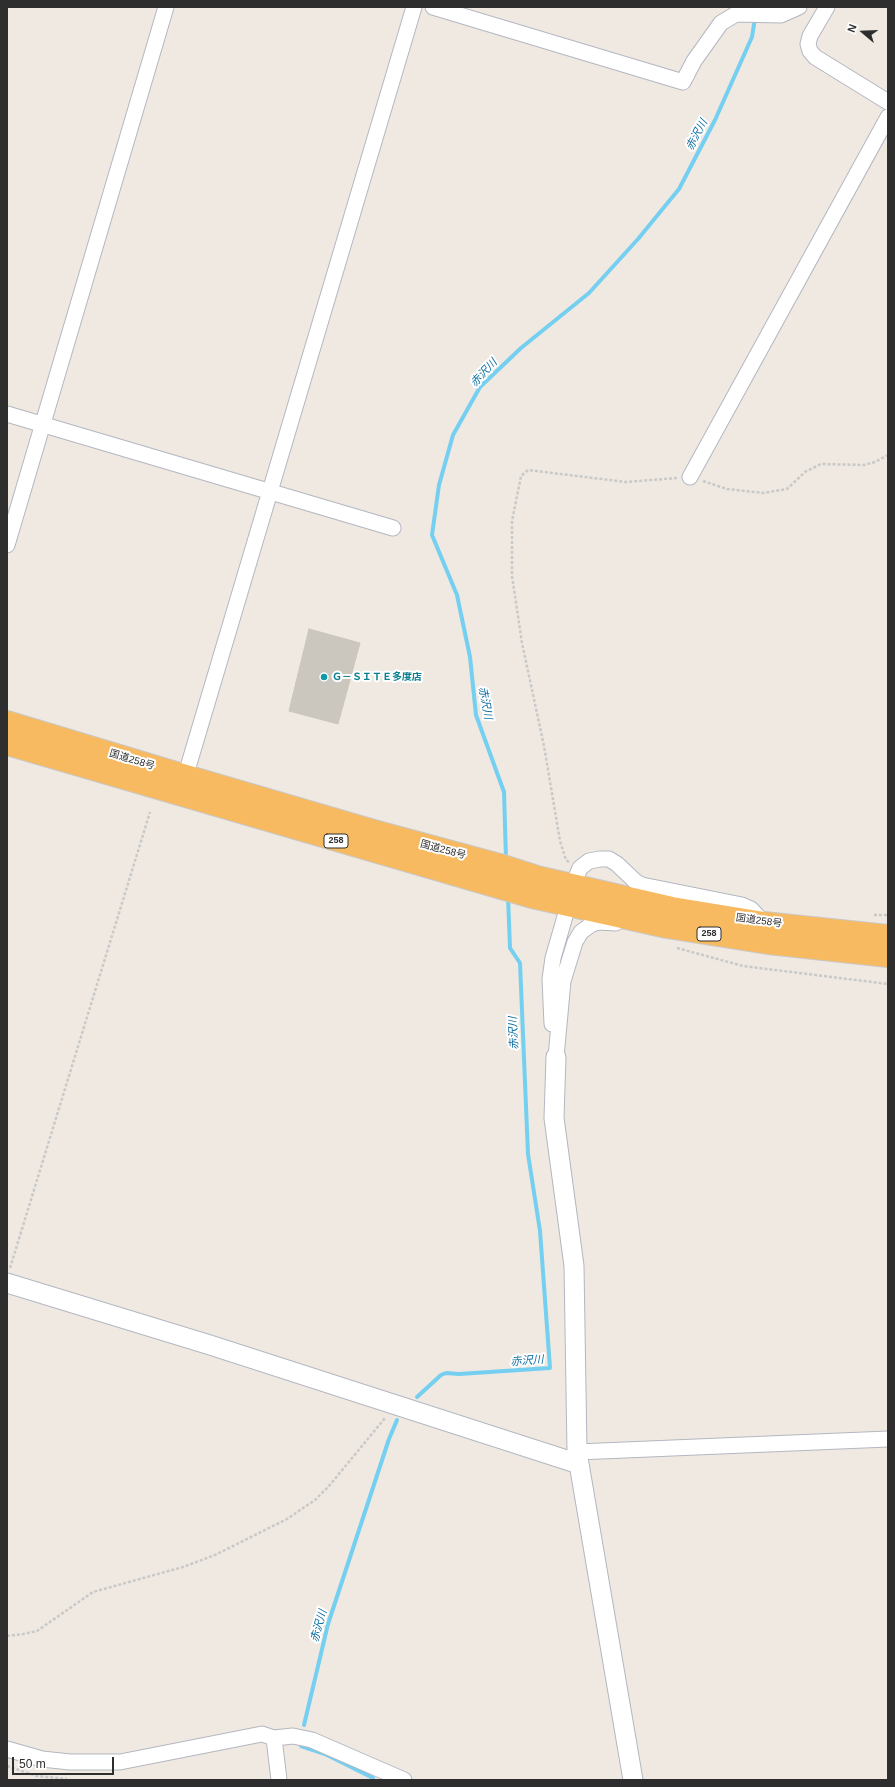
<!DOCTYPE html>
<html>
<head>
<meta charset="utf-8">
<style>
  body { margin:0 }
  #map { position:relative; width:895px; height:1787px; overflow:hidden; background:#efe9e1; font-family:Arial,sans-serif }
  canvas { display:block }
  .frame { position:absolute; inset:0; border:8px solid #2e2e2e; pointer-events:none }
  .north { position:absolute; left:843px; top:12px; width:40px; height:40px; -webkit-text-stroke:3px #fff; paint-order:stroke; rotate:289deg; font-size:11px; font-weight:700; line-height:16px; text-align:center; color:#2e2e2e }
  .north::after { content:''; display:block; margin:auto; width:14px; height:18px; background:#2e2e2e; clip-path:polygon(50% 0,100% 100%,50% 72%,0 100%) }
  .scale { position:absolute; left:12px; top:1757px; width:102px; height:18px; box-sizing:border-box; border:2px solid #2e2e2e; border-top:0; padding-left:5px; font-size:12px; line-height:14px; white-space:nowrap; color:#2e2e2e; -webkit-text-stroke:3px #fff; paint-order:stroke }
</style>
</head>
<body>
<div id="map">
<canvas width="895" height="1787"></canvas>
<div class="frame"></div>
<div class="north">N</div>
<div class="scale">50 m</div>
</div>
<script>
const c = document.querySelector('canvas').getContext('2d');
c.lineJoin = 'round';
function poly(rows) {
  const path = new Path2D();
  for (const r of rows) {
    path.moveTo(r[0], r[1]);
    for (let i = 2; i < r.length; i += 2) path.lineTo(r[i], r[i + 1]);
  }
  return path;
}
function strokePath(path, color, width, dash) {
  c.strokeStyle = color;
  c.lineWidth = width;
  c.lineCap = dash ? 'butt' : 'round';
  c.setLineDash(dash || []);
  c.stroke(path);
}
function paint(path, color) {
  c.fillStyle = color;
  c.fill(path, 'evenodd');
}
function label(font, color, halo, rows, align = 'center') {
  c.font = font + ' Arial,"Noto Sans JP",sans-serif';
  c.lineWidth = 4;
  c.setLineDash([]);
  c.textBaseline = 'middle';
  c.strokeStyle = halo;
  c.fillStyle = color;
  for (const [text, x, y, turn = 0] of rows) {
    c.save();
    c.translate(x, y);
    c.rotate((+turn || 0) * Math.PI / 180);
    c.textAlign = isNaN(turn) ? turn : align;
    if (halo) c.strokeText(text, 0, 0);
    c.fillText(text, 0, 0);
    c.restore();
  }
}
strokePath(poly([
  [506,859,504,792,476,715,470,657,457,595,432,535,439,485,453,435,480,387,521,348,589,293,638,239,679,189,715,120,752,37,755,18],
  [417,1397,441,1375,446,1373,459,1374,550,1368,540,1231,528,1154,520,963,510,948,508,896],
  [304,1725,328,1624,389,1439,397,1420],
  [301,1746,325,1754,373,1778]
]), '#75cff0', 4);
const building = poly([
  [309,629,360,643,338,724,289,711,309,629]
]);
paint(building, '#cbc7bf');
strokePath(building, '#cbc5ba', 1);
const minor = poly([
  [433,7,683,82,694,61,721,23,736,14,781,15,799,7],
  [827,7,810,36,808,44,810,51,815,57,888,102],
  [7,414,393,528],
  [690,477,888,117],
  [7,545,166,7],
  [183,784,414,7],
  [575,880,580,868,589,861,600,859,609,859,617,864,636,882,642,885,742,905,751,909,764,923],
  [552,1024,550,979,553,958,566,913],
  [556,1057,563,981,575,942,581,932,592,924,599,922,616,923],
  [577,1452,888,1439],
  [274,1738,279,1780],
  [7,1749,42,1759,70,1762,120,1762,262,1734,274,1738,293,1736,312,1740,404,1780]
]);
const tertiary = poly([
  [556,1057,554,1118,574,1266,577,1452,633,1780],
  [7,1283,210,1345,579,1464]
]);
const trunk = poly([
  [7,722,186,776,374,831,500,865,537,877,672,908,764,923,888,936],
  [7,744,532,897,667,927,768,943,888,956]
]);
strokePath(minor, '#b4b7c1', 17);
strokePath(tertiary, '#b4b7c1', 21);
strokePath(trunk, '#c9c9c9', 24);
strokePath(poly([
  [703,481,727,489,763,493,787,489,805,472,821,464,864,465,875,462,888,455],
  [569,862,566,860,560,841,544,746,522,643,512,576,512,521,521,476,528,470,626,482,677,478],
  [874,915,888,915],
  [677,948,743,966,888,984],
  [10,1268,150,812],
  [7,1636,23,1634,37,1631,93,1592,183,1567,215,1555,287,1519,315,1500,329,1486,385,1418],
  [7,1766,37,1776,67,1779]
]), '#c9c9c9', 2.5, [3, 2]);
strokePath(minor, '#fff', 15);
strokePath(tertiary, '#fff', 19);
strokePath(trunk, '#f8ba60', 22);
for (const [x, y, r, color] of [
  [324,677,4,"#0f9aa8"]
]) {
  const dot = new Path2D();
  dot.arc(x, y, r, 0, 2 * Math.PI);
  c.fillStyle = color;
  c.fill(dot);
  strokePath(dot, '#fff', 1.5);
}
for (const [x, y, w] of [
  [336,841,24],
  [709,934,24]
]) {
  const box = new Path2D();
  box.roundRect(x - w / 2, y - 7, w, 14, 3);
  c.fillStyle = '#fff';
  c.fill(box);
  strokePath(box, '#2e2e2e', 1);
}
label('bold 9px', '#2e2e2e', null, [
  ["258",336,841],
  ["258",709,934]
]);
label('bold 10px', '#0d838f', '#fff', [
  ["Ｇ－ＳＩＴＥ多度店",332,677]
], 'left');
label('10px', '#2e2e2e', '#fff', [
  ["国道258号",132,760,17],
  ["国道258号",443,850,15],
  ["国道258号",759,921,8]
]);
label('italic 11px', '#0d6fa3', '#fff', [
  ["赤沢川",697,135,-62],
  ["赤沢川",484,373,-47],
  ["赤沢川",485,703,80],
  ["赤沢川",514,1033,-92],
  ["赤沢川",527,1361,-4],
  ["赤沢川",319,1626,-74]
]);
</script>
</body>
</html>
